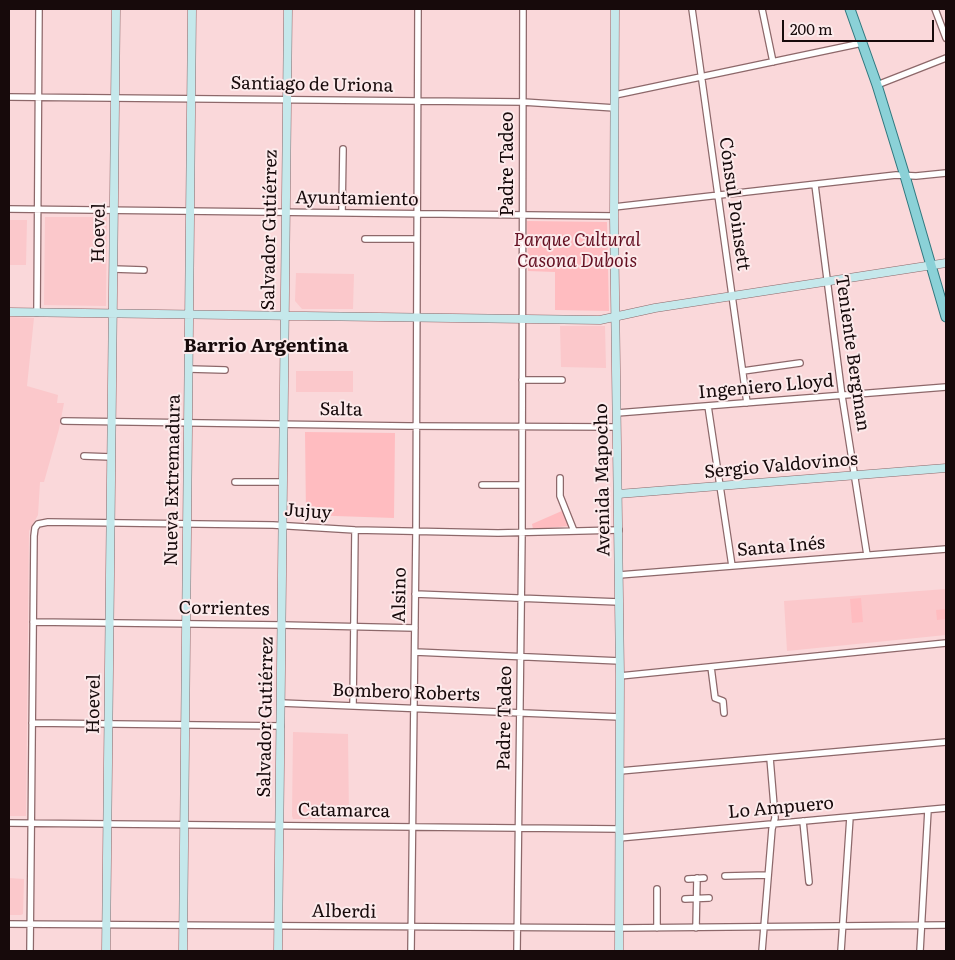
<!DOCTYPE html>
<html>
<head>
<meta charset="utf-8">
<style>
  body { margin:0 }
  #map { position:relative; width:955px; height:960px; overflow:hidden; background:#fad8da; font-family:Literata,serif }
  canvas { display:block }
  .frame { position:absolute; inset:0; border:10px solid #170a0b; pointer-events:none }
  .scale { position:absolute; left:782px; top:20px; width:152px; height:22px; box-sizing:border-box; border:2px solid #170a0b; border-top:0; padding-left:6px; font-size:15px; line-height:18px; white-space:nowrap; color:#170a0b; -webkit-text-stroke:4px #fceaeb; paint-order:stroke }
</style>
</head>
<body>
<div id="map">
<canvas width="955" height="960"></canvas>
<div class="frame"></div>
<div class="scale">200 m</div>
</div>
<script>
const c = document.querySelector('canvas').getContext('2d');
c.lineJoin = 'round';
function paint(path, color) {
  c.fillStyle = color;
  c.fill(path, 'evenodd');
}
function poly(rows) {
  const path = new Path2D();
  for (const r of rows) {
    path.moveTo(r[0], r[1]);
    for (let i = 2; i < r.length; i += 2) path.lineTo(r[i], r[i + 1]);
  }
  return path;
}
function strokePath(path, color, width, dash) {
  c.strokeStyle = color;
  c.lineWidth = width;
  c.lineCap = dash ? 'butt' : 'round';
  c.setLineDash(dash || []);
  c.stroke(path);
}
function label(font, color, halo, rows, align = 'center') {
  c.font = font + ' Literata,serif';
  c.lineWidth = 4;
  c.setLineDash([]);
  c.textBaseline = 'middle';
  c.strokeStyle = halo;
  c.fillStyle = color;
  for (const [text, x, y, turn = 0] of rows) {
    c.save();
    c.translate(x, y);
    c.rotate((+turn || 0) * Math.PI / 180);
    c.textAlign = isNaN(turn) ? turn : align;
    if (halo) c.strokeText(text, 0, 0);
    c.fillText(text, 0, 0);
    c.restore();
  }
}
paint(poly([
  [45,217,107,217,106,306,44,305],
  [9,220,27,220,26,265,9,265],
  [296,273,354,274,353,309,302,309,295,301],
  [9,317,34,318,27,386,58,395,57,403,64,403,59,429,44,482,40,482,38,515,29,531,26,816,9,816],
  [560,326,605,326,606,368,561,367],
  [296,371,353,371,353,392,296,392],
  [946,589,946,635,787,651,784,601],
  [293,732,348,734,349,819,293,819,292,816],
  [9,878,24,879,23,914,21,915,9,915]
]), '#fbc8cb');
paint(poly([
  [527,221,607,222,609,311,555,310,555,272,528,271],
  [305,432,395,433,394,518,306,515],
  [564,510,570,526,533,529,532,524],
  [861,598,863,622,852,623,850,599],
  [946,609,946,619,937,620,936,610]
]), '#ffbcc0');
const street = poly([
  [692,9,747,403],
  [762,9,773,62],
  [935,9,946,38],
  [877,85,946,58],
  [615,95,862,43],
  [9,97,523,102,615,108],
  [815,185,842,396,867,555],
  [614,207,896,175,916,176,946,173],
  [9,209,614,216],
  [342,213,343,149],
  [365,239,417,239],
  [113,269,144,270],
  [37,313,39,9],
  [189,369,225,370],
  [743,371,800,363],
  [522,380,562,380],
  [708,406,732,566],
  [617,413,946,387],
  [64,421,408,426,617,427],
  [84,456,111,457],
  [560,478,560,496,574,531],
  [235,482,283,482],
  [482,485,522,485],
  [619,575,946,549],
  [415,594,619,602],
  [33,622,282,625,415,628],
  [415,652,620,661],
  [711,667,715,698,723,701,724,713],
  [620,676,946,643],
  [281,703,620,717],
  [353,706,355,530],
  [32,723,281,726],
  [620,771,946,742],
  [803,821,809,882],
  [9,823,619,829],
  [619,838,946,808],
  [725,876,768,875],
  [688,879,704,878],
  [685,899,709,898],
  [9,924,619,928,946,925],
  [657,928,657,889],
  [696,928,697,878],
  [30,951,34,536,35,528,38,524,48,522,273,525,355,530,498,533,619,530],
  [411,951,416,532,418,9],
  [517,951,522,532,523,9],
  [762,951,772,829,775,818,770,758],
  [841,951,850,817],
  [920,951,928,810]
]);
const secondary = poly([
  [615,9,614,216,620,676,619,951],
  [9,312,600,320,655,308,946,263],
  [618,494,946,468],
  [106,951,116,9],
  [183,951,192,9],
  [278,951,288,9]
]);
const primary = poly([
  [850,9,877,85,905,176,946,317]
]);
strokePath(street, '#8d686a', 8);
strokePath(secondary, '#8d686a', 9);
strokePath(primary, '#30787f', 11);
strokePath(street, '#fff', 5.5);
strokePath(secondary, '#c5e8eb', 8);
strokePath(primary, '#8bd1d7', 9);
label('18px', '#170a0b', '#fceaeb', [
  ["Santiago de Uriona",312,85,1],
  ["Padre Tadeo",508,164,-90],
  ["Ayuntamiento",357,199,1],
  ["Cónsul Poinsett",734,204,82],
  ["Salvador Gutiérrez",270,230,-89],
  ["Hoevel",99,233,-89],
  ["Teniente Bergman",852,353,82],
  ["Ingeniero Lloyd",766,387,-5],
  ["Salta",341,410,1],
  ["Sergio Valdovinos",781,466,-5],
  ["Nueva Extremadura",173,480,-89],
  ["Avenida Mapocho",603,480,-91],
  ["Jujuy",308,512,4],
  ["Santa Inés",781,547,-5],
  ["Alsino",400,595,-89],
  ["Corrientes",224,609,1],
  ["Bombero Roberts",406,693,2],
  ["Hoevel",94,704,-89],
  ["Salvador Gutiérrez",266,717,-89],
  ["Padre Tadeo",505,718,-89],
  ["Lo Ampuero",781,808,-5],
  ["Catamarca",344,811,1],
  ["Alberdi",344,912,1]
]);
label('italic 18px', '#641022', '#fceaeb', [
  ["Parque Cultural",577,241],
  ["Casona Dubois",577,262]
]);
label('bold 19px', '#170a0b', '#fceaeb', [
  ["Barrio Argentina",266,346]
]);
</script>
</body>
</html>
